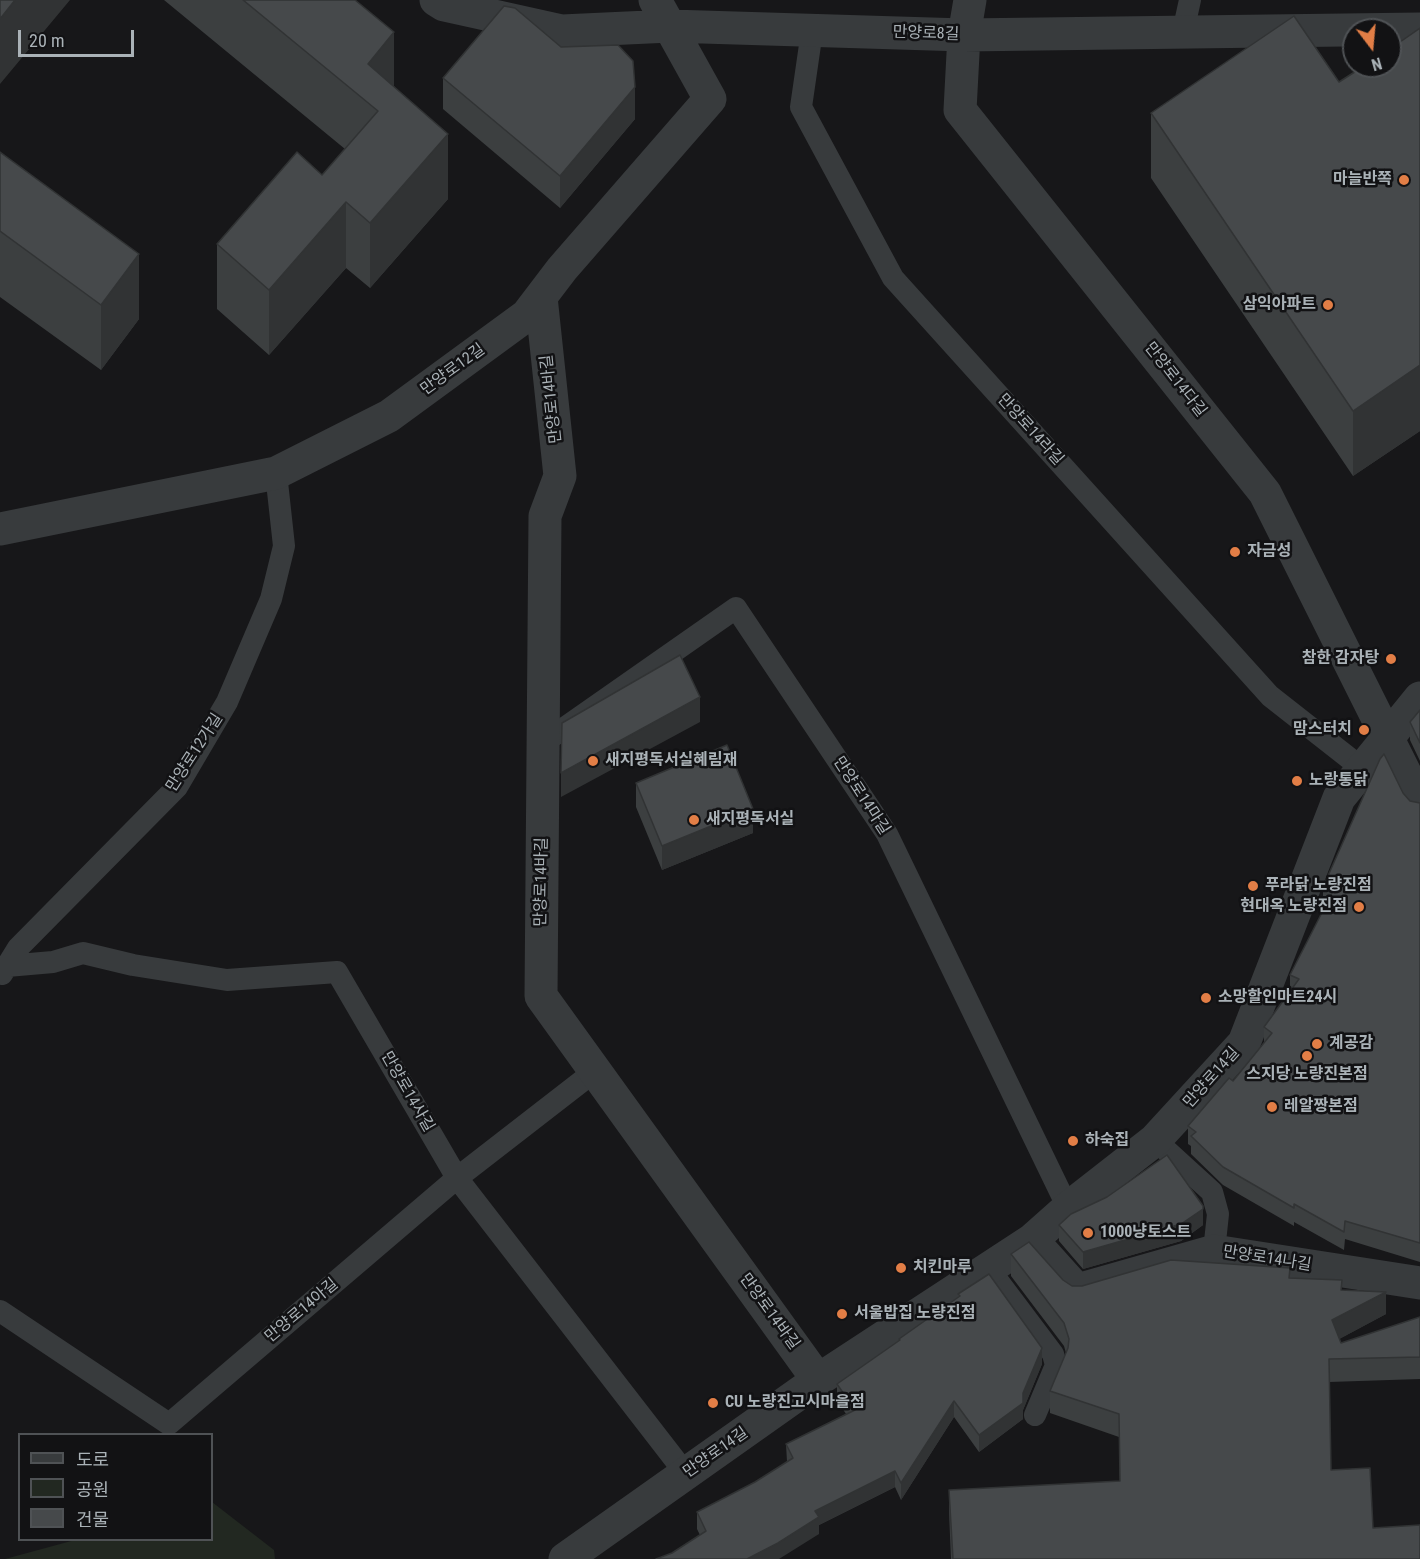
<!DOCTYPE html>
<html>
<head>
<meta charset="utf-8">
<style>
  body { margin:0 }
  #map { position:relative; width:1420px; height:1559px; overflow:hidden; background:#171719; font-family:"Roboto Condensed","Noto Sans KR",sans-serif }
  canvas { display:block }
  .legend { position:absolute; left:18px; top:1433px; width:195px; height:108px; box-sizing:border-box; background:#121214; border:2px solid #4f5255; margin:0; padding:8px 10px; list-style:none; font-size:18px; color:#aab2b7 }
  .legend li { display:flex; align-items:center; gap:12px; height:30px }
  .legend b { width:30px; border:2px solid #4f5255 }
  .north { position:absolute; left:1342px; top:18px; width:60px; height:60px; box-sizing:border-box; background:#121214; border:2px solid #4f5255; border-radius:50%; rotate:164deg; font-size:16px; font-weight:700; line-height:24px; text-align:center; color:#aab2b7 }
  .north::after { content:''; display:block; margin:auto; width:21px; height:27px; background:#e27e46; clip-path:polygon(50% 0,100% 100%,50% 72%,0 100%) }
  .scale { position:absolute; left:18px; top:30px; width:116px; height:27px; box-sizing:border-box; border:3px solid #aab2b7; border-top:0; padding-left:8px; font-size:18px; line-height:21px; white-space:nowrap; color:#aab2b7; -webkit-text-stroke:4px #121214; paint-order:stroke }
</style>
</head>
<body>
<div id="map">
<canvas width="1420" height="1559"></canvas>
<ul class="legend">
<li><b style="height:8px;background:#383b3d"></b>도로</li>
<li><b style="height:16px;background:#222821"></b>공원</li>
<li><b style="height:16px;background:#46494b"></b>건물</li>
</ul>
<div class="north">N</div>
<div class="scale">20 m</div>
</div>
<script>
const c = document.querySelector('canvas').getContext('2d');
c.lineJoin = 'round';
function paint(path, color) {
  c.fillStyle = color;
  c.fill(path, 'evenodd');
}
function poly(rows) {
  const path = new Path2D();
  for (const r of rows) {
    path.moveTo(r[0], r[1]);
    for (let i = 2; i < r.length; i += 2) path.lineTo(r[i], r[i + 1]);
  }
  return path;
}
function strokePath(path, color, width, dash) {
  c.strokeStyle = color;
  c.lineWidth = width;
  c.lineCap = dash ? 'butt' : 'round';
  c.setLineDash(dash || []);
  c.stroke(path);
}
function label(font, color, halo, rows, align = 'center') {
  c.font = font + ' "Roboto Condensed","Noto Sans KR",sans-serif';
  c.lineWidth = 5;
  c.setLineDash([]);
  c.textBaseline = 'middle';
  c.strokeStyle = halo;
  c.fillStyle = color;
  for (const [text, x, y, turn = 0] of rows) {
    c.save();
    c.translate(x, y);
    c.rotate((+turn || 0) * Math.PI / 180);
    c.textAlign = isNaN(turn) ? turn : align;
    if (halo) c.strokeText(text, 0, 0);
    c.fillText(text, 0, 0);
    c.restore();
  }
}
paint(poly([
  [212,1502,274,1550,275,1559,5,1559,75,1540,212,1540]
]), '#222821');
strokePath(poly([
  [812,31,801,107,893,278,1270,696,1363,769],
  [1183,32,1190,0],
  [543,743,736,608,887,834,1068,1208],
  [7,966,53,962,83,953,133,965,227,980,337,972,457,1178,686,1474],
  [2,974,18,948,177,787,227,702,271,599,284,546,276,473],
  [1155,1140,1212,1192,1218,1214,1214,1251],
  [989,1269,1053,1354,1056,1365,1035,1415],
  [0,1311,169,1424,457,1178,595,1071]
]), '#383b3d', 22);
strokePath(poly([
  [436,0,444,5,562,31,670,26,964,35,1420,29],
  [970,0,964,35,960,110,1265,493,1420,803],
  [541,297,560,476,545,516,541,996,818,1380],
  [0,529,276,473,389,416,527,315,562,269,710,99,655,0],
  [1032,1240,1077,1290,1214,1251,1420,1283],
  [565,1559,818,1380,1032,1240,1068,1208,1155,1140,1244,1043,1339,798,1420,698]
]), '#383b3d', 33);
paint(poly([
  [164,0,355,0,394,86,448,199,370,288,346,268,269,355,217,309,217,244,322,175,345,149],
  [1420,28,1420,431,1353,476,1151,178,1151,113,1339,82],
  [561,47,635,119,560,208,443,109,443,78],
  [0,152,139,319,101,370,0,297],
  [1420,710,1420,761,1410,740,1410,722],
  [636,783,753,833,662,870,636,807],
  [1403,793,1410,801,1420,803,1420,1262,1345,1239,1344,1250,1294,1222,1294,1226,1223,1185,1191,1154,1191,1146,1188,1144,1188,1126,1233,1081,1264,1044,1264,1027,1290,992,1290,975,1326,906,1323,905,1323,887],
  [1059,1225,1203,1225,1181,1241,1083,1269,1059,1241],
  [1011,1254,1072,1286,1290,1278,1342,1290,1386,1314,1339,1339,1341,1343,1420,1317,1420,1379,1329,1382,1331,1470,1373,1528,1420,1559,951,1559,949,1512,949,1490,1120,1481,1119,1437,1050,1413,1050,1391,1066,1353,1064,1346,1011,1276],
  [958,1294,1042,1364,1023,1410,1023,1419,979,1452,954,1417,901,1500,895,1487,819,1525,819,1534,672,1553,700,1535,697,1529,697,1512,755,1482,787,1462,786,1444,846,1414,837,1400,837,1384,899,1341,899,1339,958,1297]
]), '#3c3f40');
paint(poly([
  [15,0,70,0,0,84,0,19],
  [394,32,394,97,378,111,368,64],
  [635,87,635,119,560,208,560,176],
  [448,134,448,199,370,288,370,223],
  [346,202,346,268,269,355,269,290],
  [139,254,139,319,101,370,101,305],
  [1420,365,1420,431,1353,476,1353,411],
  [700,697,700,722,561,797,561,773],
  [753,809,753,833,662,870,662,846],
  [1203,1206,1203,1225,1181,1241,1083,1269,1083,1252],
  [1386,1292,1386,1314,1332,1343,1332,1320],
  [1042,1348,1042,1364,1023,1410,1023,1419,979,1452,979,1435,1023,1393],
  [954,1401,954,1417,901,1500,901,1483],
  [895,1471,895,1487,819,1525,819,1534,779,1559,747,1559,815,1511]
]), '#313334');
const building = poly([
  [0,0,15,0,0,19,0,0],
  [243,0,355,0,394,32,368,64,448,134,370,223,346,202,269,290,217,244,297,152,322,175,378,111,243,0],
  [504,6,515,8,561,47,618,45,633,61,635,87,560,176,443,78,504,6],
  [1294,16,1339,82,1364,66,1390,66,1390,49,1420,28,1420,365,1353,411,1151,113,1294,16],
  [0,152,139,254,101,305,0,231,0,152],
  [680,655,700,697,561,773,562,723,680,655],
  [1420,710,1420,743,1410,722,1420,710],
  [727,745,753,809,662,846,636,783,727,745],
  [1384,754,1403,793,1410,801,1420,803,1420,1243,1345,1221,1344,1232,1294,1204,1294,1208,1223,1167,1191,1136,1196,1132,1188,1126,1229,1078,1233,1081,1272,1033,1264,1027,1299,979,1290,975,1333,891,1323,887,1380,759,1384,754],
  [1167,1155,1203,1206,1203,1209,1181,1224,1083,1252,1059,1225,1071,1214,1107,1197,1167,1155],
  [1029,1242,1063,1280,1072,1286,1082,1286,1171,1260,1290,1268,1289,1278,1342,1280,1341,1290,1386,1292,1332,1320,1341,1343,1420,1317,1420,1357,1329,1359,1331,1470,1370,1468,1373,1528,1420,1525,1420,1559,953,1559,949,1490,1120,1481,1119,1414,1050,1391,1068,1348,1069,1339,1064,1323,1011,1254,1029,1242],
  [989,1274,1042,1348,1023,1393,1023,1403,979,1435,954,1401,901,1483,895,1471,815,1511,819,1517,778,1543,747,1559,656,1559,672,1553,706,1531,697,1512,755,1482,793,1458,786,1444,855,1410,837,1384,900,1340,899,1339,960,1296,958,1294,989,1274]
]);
paint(building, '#46494b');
strokePath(building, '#313334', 1.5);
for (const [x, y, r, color] of [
  [1404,180,6,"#e27e46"],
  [1328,305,6,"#e27e46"],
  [1235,552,6,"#e27e46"],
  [1391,659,6,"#e27e46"],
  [1364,730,6,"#e27e46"],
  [593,761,6,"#e27e46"],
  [1297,781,6,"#e27e46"],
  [694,820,6,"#e27e46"],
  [1253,886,6,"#e27e46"],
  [1359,907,6,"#e27e46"],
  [1206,998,6,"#e27e46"],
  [1317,1044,6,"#e27e46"],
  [1307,1056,6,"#e27e46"],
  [1272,1107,6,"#e27e46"],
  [1073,1141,6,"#e27e46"],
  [1088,1233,6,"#e27e46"],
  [901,1268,6,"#e27e46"],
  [842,1314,6,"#e27e46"],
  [713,1403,6,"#e27e46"]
]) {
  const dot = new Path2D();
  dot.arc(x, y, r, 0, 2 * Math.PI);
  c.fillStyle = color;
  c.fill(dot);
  strokePath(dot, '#121214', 2);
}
label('16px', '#aab2b7', '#121214', [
  ["만양로8길",926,34,2],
  ["만양로12길",453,370,-36],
  ["만양로14다길",1175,380,52],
  ["만양로14바길",552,399,-96],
  ["만양로14라길",1030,430,48],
  ["만양로12가길",195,753,-57],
  ["만양로14마길",861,796,57],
  ["만양로14바길",542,882,-89],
  ["만양로14길",1212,1078,-48],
  ["만양로14사길",407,1092,60],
  ["만양로14나길",1267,1259,9],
  ["만양로14아길",302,1311,-40],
  ["만양로14바길",769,1312,54],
  ["만양로14길",716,1453,-35]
]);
label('bold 16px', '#aab2b7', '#121214', [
  ["마늘반쪽",1392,180,"right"],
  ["삼익아파트",1316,305,"right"],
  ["자금성",1247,552],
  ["참한 감자탕",1379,659,"right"],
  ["맘스터치",1352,730,"right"],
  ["새지평독서실혜림재",605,761],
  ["노랑통닭",1309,781],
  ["새지평독서실",706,820],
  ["푸라닭 노량진점",1265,886],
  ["현대옥 노량진점",1347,907,"right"],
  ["소망할인마트24시",1218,998],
  ["계공감",1329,1044],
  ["스지당 노량진본점",1307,1075,"center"],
  ["레알짱본점",1284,1107],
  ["하숙집",1085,1141],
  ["1000냥토스트",1100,1233],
  ["치킨마루",913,1268],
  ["서울밥집 노량진점",854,1314],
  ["CU 노량진고시마을점",725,1403]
], 'left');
</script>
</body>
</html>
